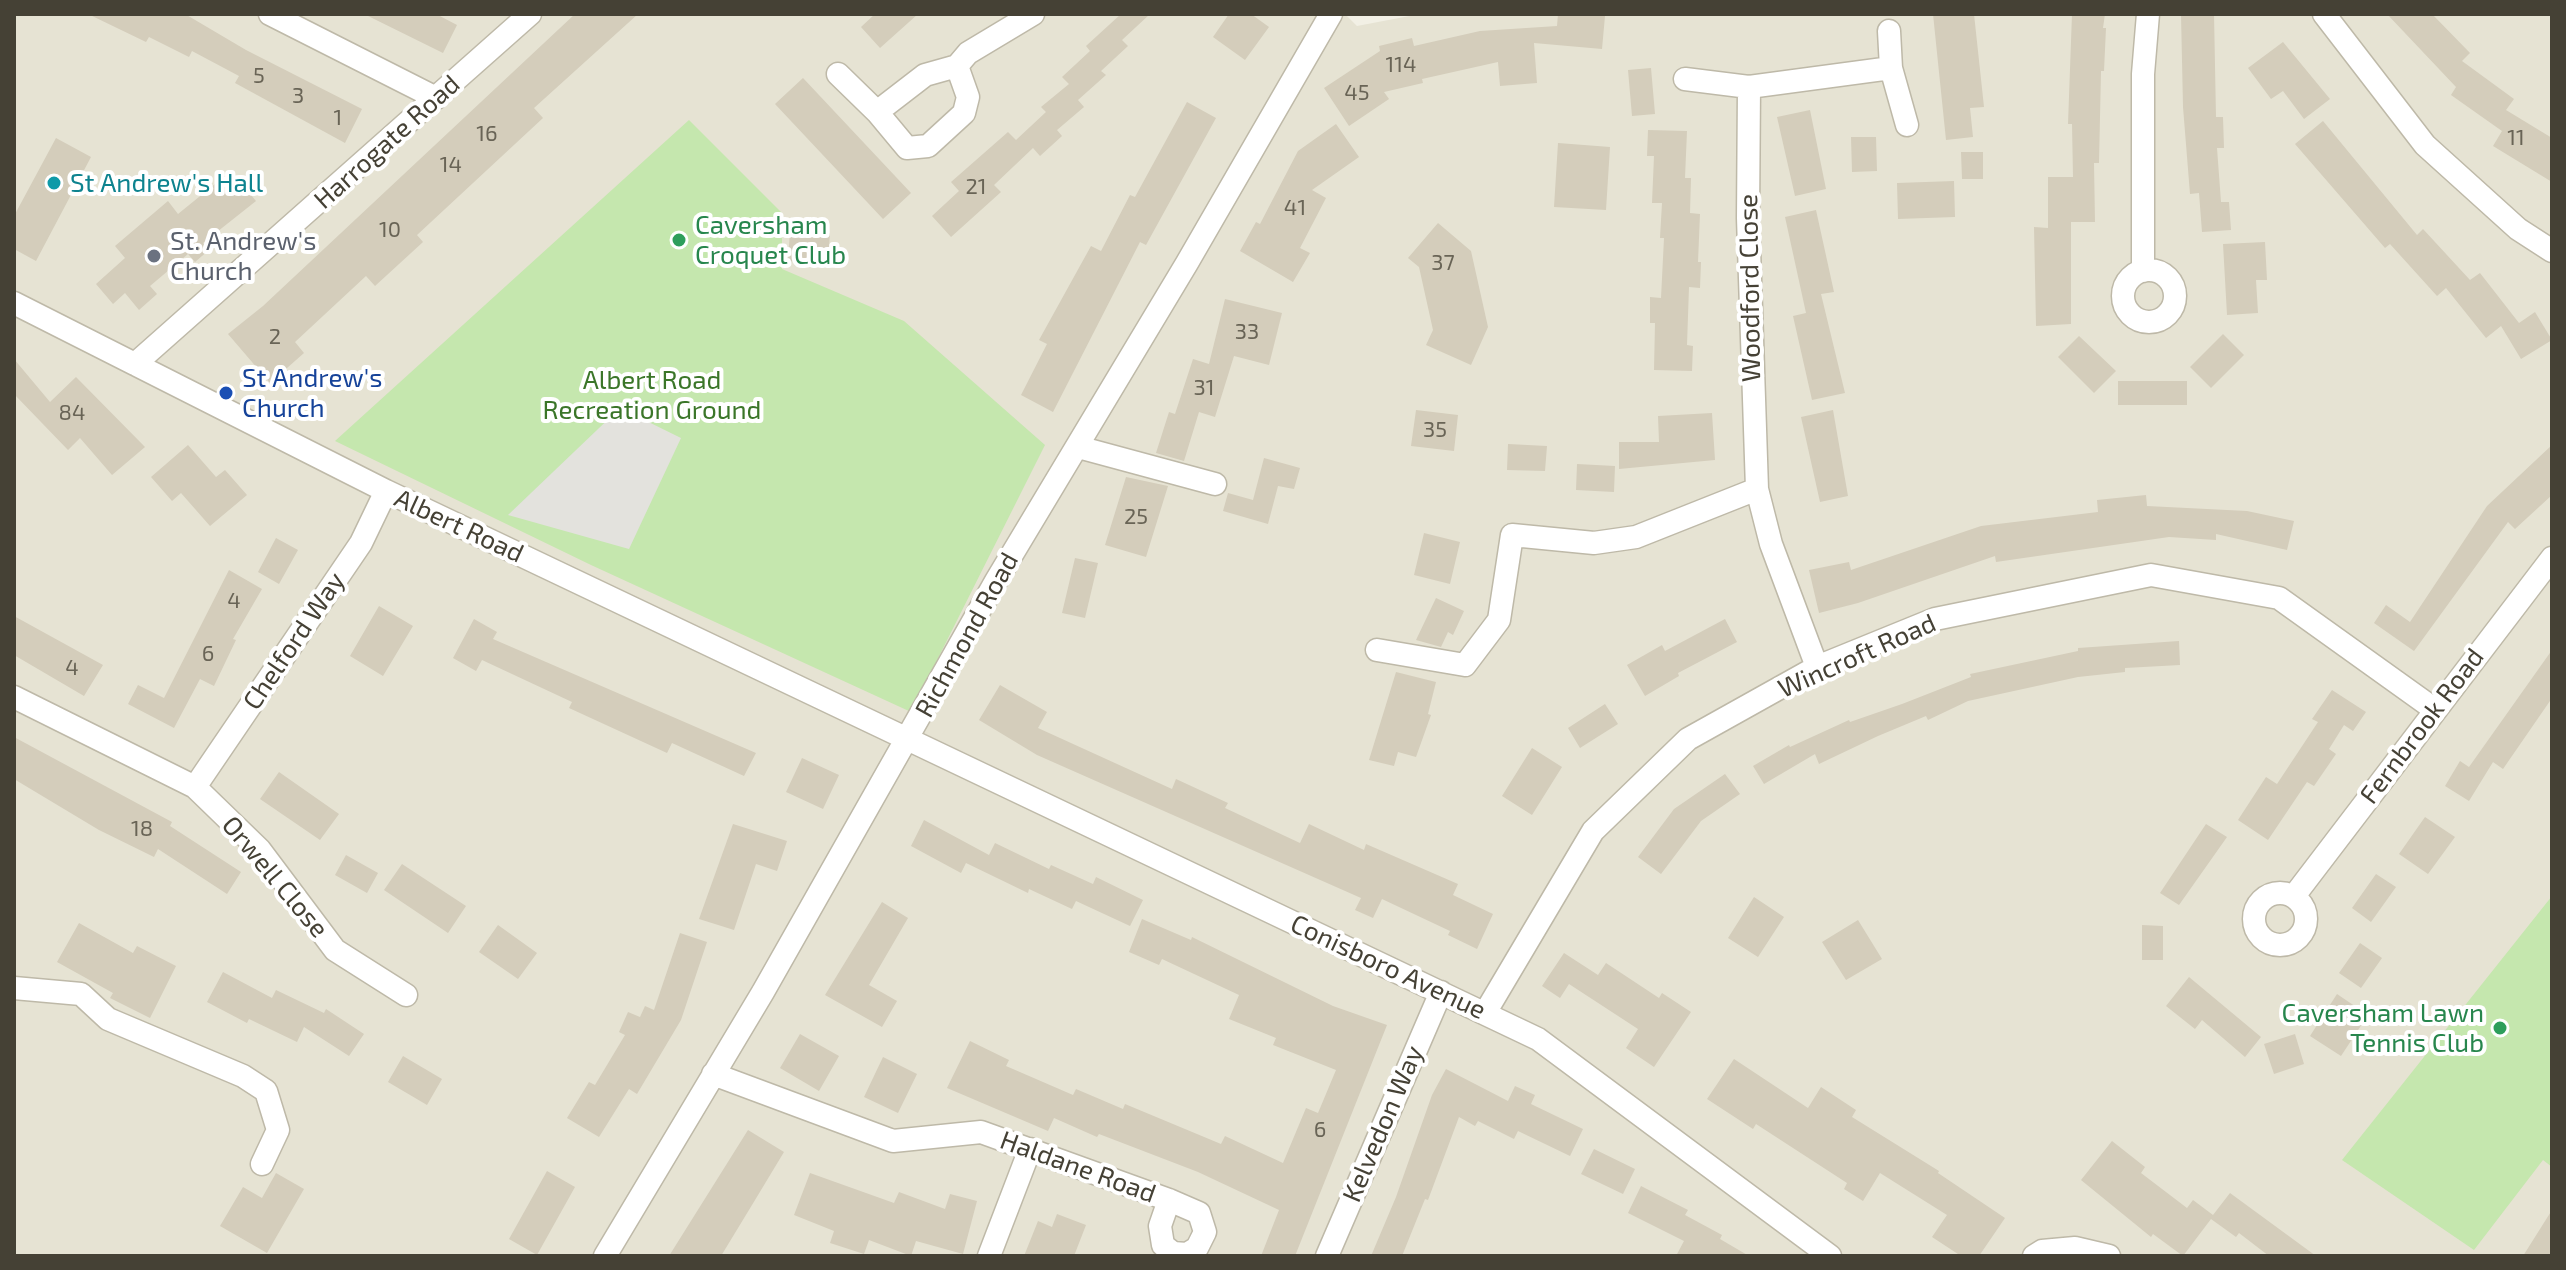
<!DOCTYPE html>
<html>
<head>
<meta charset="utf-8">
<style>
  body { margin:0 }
  #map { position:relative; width:2566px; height:1270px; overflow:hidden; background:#f2f0e5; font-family:"Exo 2",sans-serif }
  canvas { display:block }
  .frame { position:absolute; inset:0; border:16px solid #454135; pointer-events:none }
</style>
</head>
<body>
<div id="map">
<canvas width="2566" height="1270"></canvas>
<div class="frame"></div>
</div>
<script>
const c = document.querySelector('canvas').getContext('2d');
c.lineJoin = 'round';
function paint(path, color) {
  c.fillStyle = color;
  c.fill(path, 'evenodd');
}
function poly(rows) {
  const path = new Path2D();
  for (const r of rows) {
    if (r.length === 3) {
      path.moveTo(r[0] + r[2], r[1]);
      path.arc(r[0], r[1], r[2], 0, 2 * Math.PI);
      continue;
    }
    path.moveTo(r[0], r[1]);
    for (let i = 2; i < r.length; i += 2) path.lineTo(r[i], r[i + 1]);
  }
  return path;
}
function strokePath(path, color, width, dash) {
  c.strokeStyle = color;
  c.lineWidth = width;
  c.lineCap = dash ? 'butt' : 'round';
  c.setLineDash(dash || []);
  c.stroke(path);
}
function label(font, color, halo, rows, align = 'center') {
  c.font = font + ' "Exo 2",sans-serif';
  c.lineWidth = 8;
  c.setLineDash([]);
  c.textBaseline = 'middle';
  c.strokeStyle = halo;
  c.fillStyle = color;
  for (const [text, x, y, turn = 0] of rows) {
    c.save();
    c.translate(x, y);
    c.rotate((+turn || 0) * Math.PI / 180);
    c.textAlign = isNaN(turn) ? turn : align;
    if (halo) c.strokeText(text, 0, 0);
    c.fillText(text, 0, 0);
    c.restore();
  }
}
paint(poly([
  [14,14,1345,14,1357,26,1420,14,2552,14,2552,1256,14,1256]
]), '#e6e3d3');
paint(poly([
  [689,120,782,213,782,269,904,321,1045,445,911,712,591,565,335,441],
  [2552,896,2552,1167,2543,1160,2474,1250,2342,1160]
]), '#c5e7ae');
paint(poly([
  [620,408,681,438,629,549,508,515]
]), '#e3e2dd');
paint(poly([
  [88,14,185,14,246,50,362,109,345,143,235,83,239,76,192,51,189,57,149,37,146,42],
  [364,14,436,14,457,25,443,53],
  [575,14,638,14,534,108,543,118,417,235,423,242,375,286,366,276,295,342,304,353,270,383,228,334,263,306],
  [875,14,918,14,880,48,861,27],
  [1121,14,1150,14,1122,40,1128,46,1101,71,1106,75,1078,100,1084,107,1057,130,1062,136,1040,156,1033,148,994,185,1001,192,951,237,932,216,959,191,951,182,1008,132,1016,140,1046,112,1041,107,1069,84,1062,77,1090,51,1086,46],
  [1229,14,1251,14,1269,27,1245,60,1213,37],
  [1558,14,1605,16,1602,49,1534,43,1537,83,1500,86,1498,62,1422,79,1423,83,1384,92,1389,99,1349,126,1324,88,1380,51,1379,46,1412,38,1414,46,1480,31,1557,26],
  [1933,14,1974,14,1984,107,1970,108,1973,137,1946,140],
  [2072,14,2105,14,2103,28,2106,28,2104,71,2101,71,2099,163,2094,163,2095,222,2071,222,2071,324,2036,326,2034,227,2048,228,2048,177,2073,177,2072,124,2068,124],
  [2181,14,2214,14,2216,117,2223,117,2224,148,2217,148,2221,202,2229,202,2231,230,2202,232,2199,193,2190,194,2183,107],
  [2387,14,2432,14,2470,53,2462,61,2514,99,2506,110,2552,138,2552,182,2493,146,2502,131,2451,95,2456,87],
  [2283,42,2330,99,2304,119,2283,91,2271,99,2248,68],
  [1651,68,1655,114,1632,116,1628,70],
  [803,78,911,193,883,219,775,104],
  [1187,102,1216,118,1146,245,1140,242,1053,412,1021,395,1047,344,1039,340,1091,246,1101,251,1130,195,1135,197],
  [1810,110,1826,189,1795,196,1777,117],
  [2323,121,2417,235,2423,229,2470,280,2480,273,2519,323,2535,312,2552,340,2521,359,2501,326,2486,338,2446,288,2437,296,2390,244,2385,248,2295,144],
  [1336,124,1359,157,1312,190,1326,198,1300,248,1310,253,1293,282,1240,251,1256,222,1260,224,1298,151],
  [1648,130,1687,131,1685,178,1691,178,1690,213,1700,214,1698,262,1701,262,1700,288,1689,287,1687,345,1693,346,1692,371,1654,370,1655,323,1650,323,1650,297,1661,298,1664,238,1660,238,1662,203,1652,203,1654,156,1647,156],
  [1851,137,1876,137,1877,171,1852,172],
  [56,138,91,157,36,261,14,249,14,216],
  [1558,143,1610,147,1606,210,1554,207],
  [1961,152,1983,152,1983,179,1962,179],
  [231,171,256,201,203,243,209,250,195,262,188,254,150,286,157,294,139,310,125,293,113,304,96,284,125,258,115,246,168,201,178,214],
  [1954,181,1955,217,1898,219,1897,183],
  [1816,210,1834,292,1821,294,1845,393,1812,400,1793,316,1806,313,1785,217],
  [1438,223,1471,251,1488,327,1471,365,1426,345,1433,330,1419,267,1408,258],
  [790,231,830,233,828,264,788,261],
  [2265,242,2267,280,2256,280,2258,313,2227,315,2223,244],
  [1225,299,1282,313,1269,365,1234,356,1215,417,1199,412,1184,461,1156,453,1169,412,1175,414,1193,359,1209,364],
  [2223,334,2244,355,2211,388,2190,367],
  [2079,336,2116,371,2094,393,2058,357],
  [14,359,50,402,76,377,145,447,112,475,80,438,68,450,14,394],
  [2118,381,2187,381,2187,405,2118,405],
  [1416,410,1458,415,1454,451,1411,446],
  [1833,410,1848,496,1820,502,1801,417],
  [1712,413,1715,460,1619,469,1619,442,1659,442,1658,416],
  [1508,444,1547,446,1545,471,1507,470],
  [188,445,216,477,225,470,247,495,210,526,181,493,172,501,151,477],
  [2552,445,2552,495,2515,529,2508,522,2414,651,2374,623,2386,605,2410,622,2487,506],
  [1264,458,1300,468,1294,489,1278,486,1268,524,1223,511,1228,493,1253,500],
  [1577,464,1615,466,1614,492,1576,490],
  [1126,477,1168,486,1146,557,1105,545],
  [2146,495,2147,506,2247,511,2294,521,2287,550,2216,534,2216,540,2169,537,1996,562,1995,556,1858,603,1819,613,1809,570,1849,562,1851,570,1981,526,2098,512,2097,500],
  [1424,533,1460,542,1450,584,1414,575],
  [276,538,298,550,279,584,258,572],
  [1075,558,1098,563,1085,618,1062,613],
  [229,570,262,589,233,639,236,640,214,686,200,679,174,728,128,704,138,685,164,698],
  [1436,598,1464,611,1453,635,1448,632,1441,647,1416,640],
  [379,606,413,626,383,676,350,656],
  [14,616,103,665,84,696,14,655],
  [474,619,497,632,493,639,756,753,744,776,672,743,667,753,569,708,572,702,482,660,476,671,453,658],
  [1725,619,1737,642,1678,673,1679,676,1645,696,1627,665,1662,645,1665,651],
  [2179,641,2180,665,2125,668,2125,672,2078,677,1968,701,1928,720,1926,716,1878,736,1819,764,1815,754,1764,784,1753,766,1789,745,1790,747,1849,720,1850,722,1902,704,1971,677,1970,674,2078,651,2078,648],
  [2552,650,2552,698,2503,769,2493,762,2469,801,2445,786,2460,761,2469,767],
  [1396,672,1436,682,1428,714,1431,715,1416,757,1398,752,1394,766,1369,760],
  [1000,685,1047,712,1038,728,1172,789,1176,779,1228,803,1225,808,1300,843,1309,824,1364,850,1366,844,1458,884,1453,895,1493,914,1477,949,1448,935,1450,931,1382,899,1373,918,1355,910,1361,898,1037,755,979,720],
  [2332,690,2366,712,2353,731,2344,725,2329,749,2336,754,2314,786,2307,782,2268,840,2238,820,2266,777,2277,784,2318,722,2312,719],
  [1605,704,1618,724,1580,748,1568,728],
  [14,737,172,822,170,826,241,872,227,894,158,849,154,857,99,830,14,779],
  [1532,748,1562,767,1532,815,1502,796],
  [802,758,839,775,823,809,786,792],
  [279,772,339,814,320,840,260,799],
  [1725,774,1740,794,1701,821,1661,874,1638,857,1674,809],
  [2425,817,2455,837,2428,874,2399,854],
  [924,820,989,855,995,843,1049,869,1051,865,1093,884,1096,877,1143,900,1130,926,1076,901,1072,909,1029,889,1028,893,966,863,961,873,911,846],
  [733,824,787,841,777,871,756,864,734,930,699,919],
  [2206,824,2227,837,2179,905,2160,893],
  [346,855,378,873,367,893,335,875],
  [402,864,466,906,448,933,384,890],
  [2376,874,2396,887,2371,922,2352,908],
  [1754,897,1784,917,1758,957,1728,938],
  [882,902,908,918,869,985,897,1001,882,1027,825,995],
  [1142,919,1191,940,1192,937,1333,1006,1387,1025,1295,1256,1261,1256,1279,1210,1198,1172,1099,1134,1097,1137,1054,1118,1048,1131,947,1088,970,1041,1009,1060,1006,1066,1073,1095,1076,1089,1123,1109,1125,1104,1221,1144,1225,1136,1283,1163,1306,1108,1318,1113,1336,1070,1273,1045,1276,1038,1229,1019,1239,995,1162,959,1159,965,1129,952],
  [1858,920,1882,959,1846,980,1822,942],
  [79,923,133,953,137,946,176,966,150,1018,110,998,113,993,57,962],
  [498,925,537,953,518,979,479,952],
  [2142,925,2163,926,2163,960,2142,960],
  [680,933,707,942,681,1020,637,1094,629,1089,599,1137,567,1118,589,1082,595,1085,625,1035,619,1032,628,1012,640,1017,645,1006,654,1010],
  [2360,943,2382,958,2361,988,2339,973],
  [1564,953,1598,975,1606,963,1659,998,1662,993,1691,1012,1654,1067,1626,1048,1638,1029,1569,984,1560,998,1542,986],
  [223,972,272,998,276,990,324,1013,326,1009,364,1034,349,1056,304,1027,297,1042,249,1019,247,1023,207,1002],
  [2189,977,2261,1037,2245,1057,2202,1020,2195,1029,2166,1006],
  [2337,994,2368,1015,2341,1056,2310,1036],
  [800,1034,839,1056,819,1091,780,1068],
  [2295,1034,2304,1064,2274,1074,2264,1044],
  [403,1056,442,1079,427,1105,388,1082],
  [883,1057,917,1074,898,1113,864,1097],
  [1734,1059,1808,1108,1821,1087,1856,1110,1852,1117,1939,1171,1938,1173,2005,1218,1979,1256,1961,1256,1932,1237,1947,1215,1880,1173,1863,1201,1844,1189,1847,1183,1756,1124,1753,1129,1707,1099],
  [1446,1069,1508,1101,1515,1086,1535,1095,1531,1104,1583,1129,1570,1156,1518,1131,1514,1139,1478,1121,1475,1126,1459,1117,1428,1200,1425,1199,1402,1256,1371,1256,1396,1197,1432,1095],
  [748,1130,784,1152,752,1205,721,1256,669,1256],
  [2112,1141,2145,1167,2141,1173,2187,1208,2193,1200,2213,1215,2230,1193,2316,1256,2269,1256,2239,1233,2236,1237,2211,1219,2183,1256,2153,1234,2151,1237,2081,1180],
  [1594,1149,1635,1169,1623,1194,1581,1174],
  [547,1171,575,1187,537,1255,509,1239],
  [276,1173,304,1189,267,1253,220,1226,243,1187,262,1198],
  [810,1173,894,1203,899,1192,945,1209,950,1194,977,1201,963,1254,916,1241,911,1256,869,1240,864,1254,830,1243,834,1231,794,1215],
  [1641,1186,1688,1210,1685,1215,1722,1235,1720,1239,1749,1256,1676,1256,1684,1241,1628,1213],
  [2552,1210,2552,1256,2523,1256],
  [1057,1214,1086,1225,1074,1256,1024,1256,1038,1221,1052,1227]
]), '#d4cdbb');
const minor = poly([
  [270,14,436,98],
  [2324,14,2425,145,2518,229,2552,251],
  [1889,31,1891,68,1907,125],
  [957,66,968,97,964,113,928,146,907,148,877,112,925,75,957,66,968,53,1033,14],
  [838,74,877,112],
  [1685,79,1749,87,1748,218,1757,489,1771,544,1817,667],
  [1749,87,1891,68],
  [2149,296,26],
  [2143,271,2143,74,2148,14],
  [14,303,386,491,1538,1039,1830,1256],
  [135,364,530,14],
  [1078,447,1215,484],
  [1377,650,1465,665,1499,620,1512,535,1594,543,1636,537,1757,489],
  [14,697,195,787,260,850,335,950,406,995],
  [195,787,361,543,386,491],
  [2280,919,26],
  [2294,896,2552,558],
  [14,988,81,994,108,1019,243,1076,266,1091,278,1130,262,1164],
  [1485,1013,1593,831,1688,739,1817,667,1935,619,2151,575,2279,598,2434,709],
  [713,1074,893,1141,981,1132,1169,1200,1199,1213,1205,1232,1197,1248,1187,1254,1173,1253,1163,1245,1160,1226,1169,1200],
  [605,1256,763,992,996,581,1187,263,1331,14],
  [989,1256,1030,1149],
  [1327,1256,1441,992],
  [2034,1256,2042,1251,2075,1248,2109,1256]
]);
strokePath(minor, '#beb9a8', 25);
strokePath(minor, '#fff', 22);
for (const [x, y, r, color] of [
  [54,183,8,"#0f9aa8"],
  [679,240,8,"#2e9e5b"],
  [154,256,8,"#6b7280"],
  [226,393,8,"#1a4fb4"],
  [2500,1028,8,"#2e9e5b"]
]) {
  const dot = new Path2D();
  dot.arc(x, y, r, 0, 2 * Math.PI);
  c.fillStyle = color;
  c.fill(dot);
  strokePath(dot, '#fff', 3);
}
label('22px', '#696456', null, [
  ["114",1401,65],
  ["5",259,76],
  ["45",1357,93],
  ["3",298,96],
  ["1",338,118],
  ["16",487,134],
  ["11",2516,138],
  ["14",451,165],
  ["21",976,187],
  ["41",1295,208],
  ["10",390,230],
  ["37",1443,263],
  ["33",1247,332],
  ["2",275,337],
  ["31",1204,388],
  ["84",72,413],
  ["35",1435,430],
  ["25",1136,517],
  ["4",234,601],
  ["6",208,654],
  ["4",72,668],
  ["18",142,829],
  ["6",1320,1130]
]);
label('26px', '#454135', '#fff', [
  ["Harrogate Road",387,142,-42],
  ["Woodford Close",1750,288,-91],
  ["Albert Road",459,526,25],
  ["Richmond Road",967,635,-61],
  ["Chelford Way",294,641,-56],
  ["Wincroft Road",1857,656,-24],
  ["Fernbrook Road",2422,726,-53],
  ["Orwell Close",275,877,50],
  ["Conisboro Avenue",1388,967,25],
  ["Kelvedon Way",1383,1124,-67],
  ["Haldane Road",1078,1167,20]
]);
label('26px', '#0d838f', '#fff', [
  ["St Andrew's Hall",70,183]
], 'left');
label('26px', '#27864d', '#fff', [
  ["Caversham",695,225],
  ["Croquet Club",695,255],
  ["Caversham Lawn",2484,1013,"right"],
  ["Tennis Club",2484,1043,"right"]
], 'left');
label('26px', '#5b616d', '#fff', [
  ["St. Andrew's",170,241],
  ["Church",170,271]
], 'left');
label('26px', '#164399', '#fff', [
  ["St Andrew's",242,378],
  ["Church",242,408]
], 'left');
label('26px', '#3b7629', '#fff', [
  ["Albert Road",652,380],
  ["Recreation Ground",652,410]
]);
</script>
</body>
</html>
